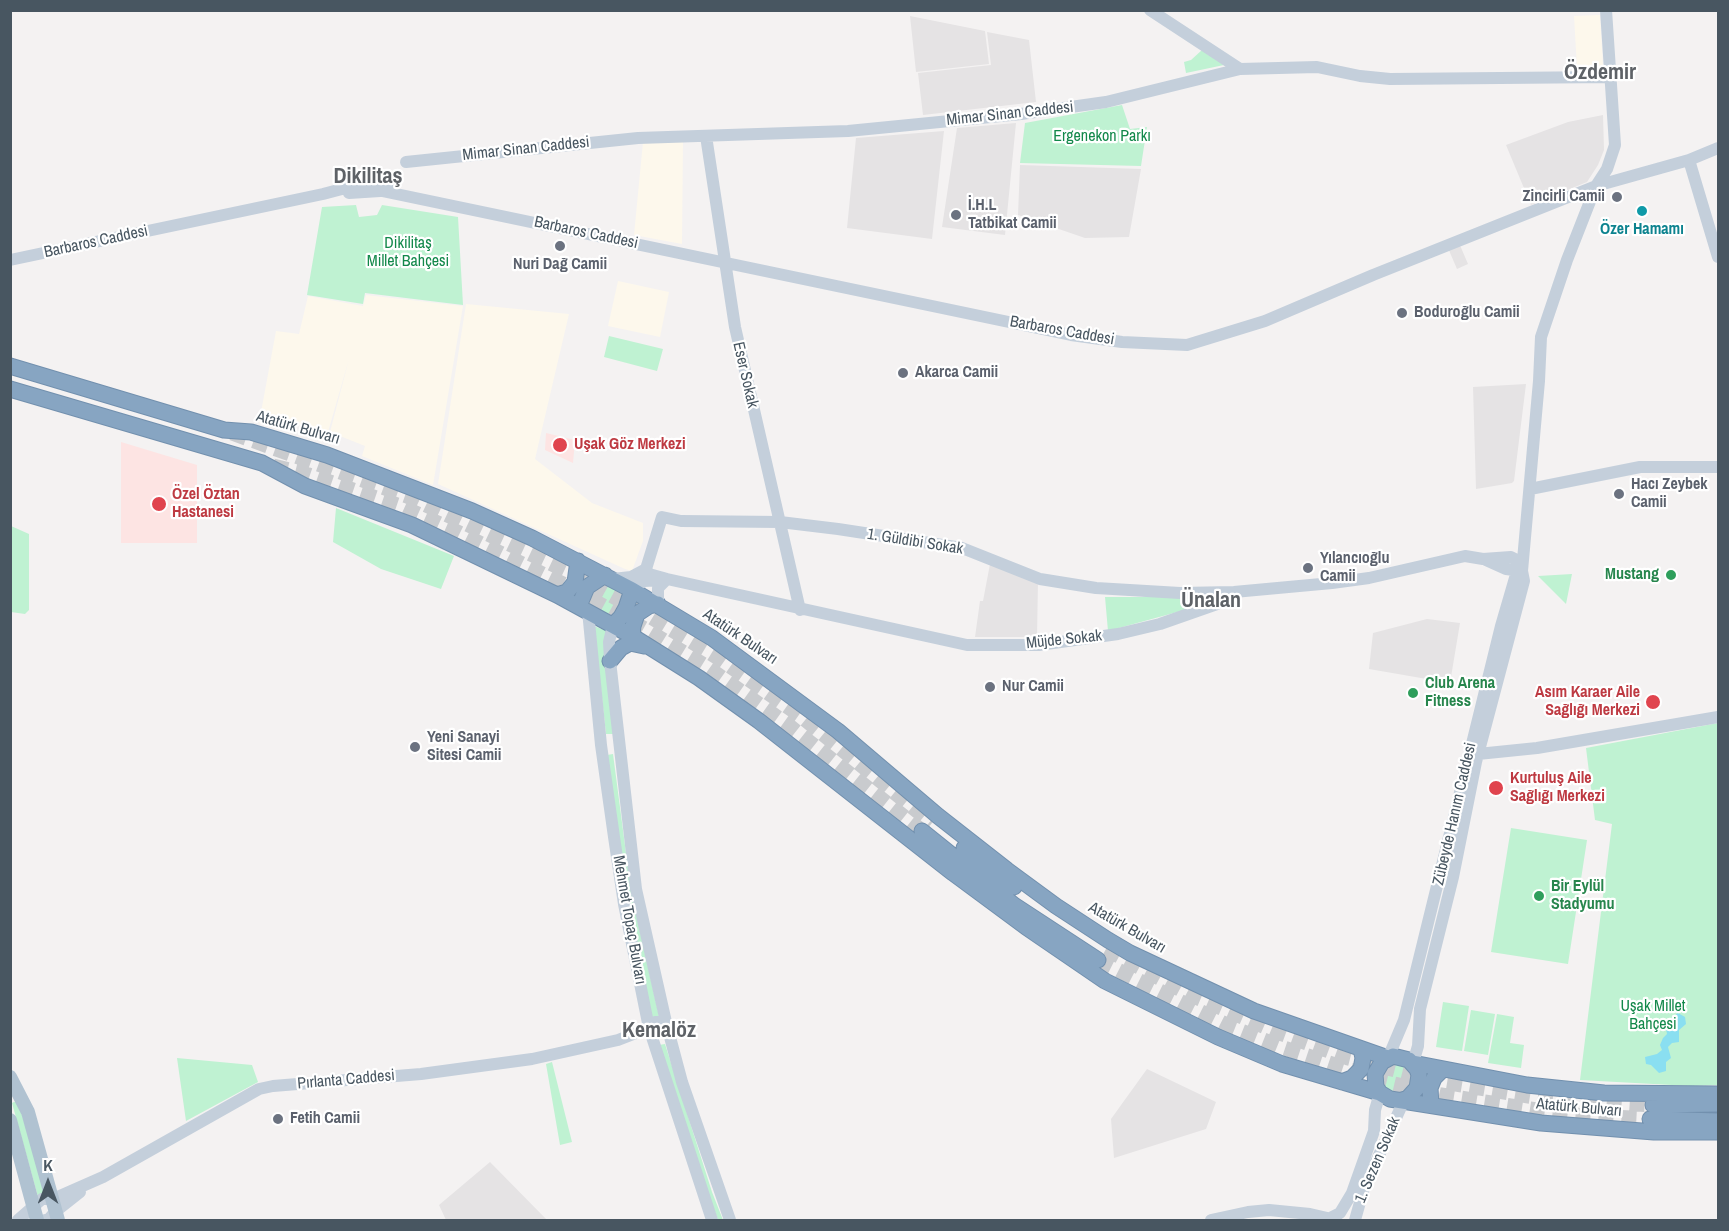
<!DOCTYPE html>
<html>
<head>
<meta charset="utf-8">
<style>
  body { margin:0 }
  #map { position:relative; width:1729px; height:1231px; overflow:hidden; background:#f4f2f2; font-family:"Archivo Narrow",sans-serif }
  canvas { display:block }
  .frame { position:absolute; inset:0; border:12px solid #485661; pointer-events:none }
  .north { position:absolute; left:18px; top:1153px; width:60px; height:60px; -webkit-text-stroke:4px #fff; paint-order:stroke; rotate:0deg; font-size:16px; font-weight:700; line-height:24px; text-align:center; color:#485661 }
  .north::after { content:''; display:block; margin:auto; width:21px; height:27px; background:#485661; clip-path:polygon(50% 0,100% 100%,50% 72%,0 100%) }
</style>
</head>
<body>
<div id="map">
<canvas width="1729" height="1231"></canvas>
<div class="frame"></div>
<div class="north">K</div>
</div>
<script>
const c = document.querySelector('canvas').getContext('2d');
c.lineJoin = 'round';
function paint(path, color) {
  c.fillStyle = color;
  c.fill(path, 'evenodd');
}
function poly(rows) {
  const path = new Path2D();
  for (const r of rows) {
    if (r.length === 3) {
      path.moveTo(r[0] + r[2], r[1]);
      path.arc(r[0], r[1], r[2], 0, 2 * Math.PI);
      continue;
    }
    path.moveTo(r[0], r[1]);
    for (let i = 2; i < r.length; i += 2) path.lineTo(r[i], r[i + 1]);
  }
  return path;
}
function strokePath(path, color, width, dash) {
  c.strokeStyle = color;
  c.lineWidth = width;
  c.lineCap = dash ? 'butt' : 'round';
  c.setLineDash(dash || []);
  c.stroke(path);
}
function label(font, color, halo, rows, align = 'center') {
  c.font = font + ' "Archivo Narrow",sans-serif';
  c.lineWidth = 4.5;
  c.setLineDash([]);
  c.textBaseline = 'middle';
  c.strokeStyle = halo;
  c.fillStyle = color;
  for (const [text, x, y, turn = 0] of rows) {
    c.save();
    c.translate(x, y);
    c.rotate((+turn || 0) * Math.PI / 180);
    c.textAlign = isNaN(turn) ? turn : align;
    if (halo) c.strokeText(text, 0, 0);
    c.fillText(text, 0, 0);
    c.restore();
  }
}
paint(poly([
  [1600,15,1603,67,1577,68,1574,16],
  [683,141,682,244,634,235,643,142],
  [618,281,669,292,660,337,608,326],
  [366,295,463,306,433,485,362,456,365,446,330,432,349,359,328,432,286,422,283,429,259,423,276,331,299,334,308,296,363,306],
  [466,304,569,314,535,459,592,503,643,523,643,541,632,571,625,569,438,484]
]), '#fdf8ec');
paint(poly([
  [910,16,985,31,989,64,916,72],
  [987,32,1029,40,1036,102,923,115,918,73,991,65],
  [1603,115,1604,150,1598,165,1587,182,1531,205,1506,145,1568,122],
  [1016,123,1005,235,942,227,957,128],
  [944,131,932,239,847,228,856,138],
  [1020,165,1141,169,1129,237,1085,238,1018,215],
  [1459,243,1468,264,1457,269,1448,248],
  [1526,384,1514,481,1512,483,1476,489,1473,387],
  [990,564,1038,581,1037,637,975,637,980,601,983,601],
  [1427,619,1460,623,1450,683,1369,669,1373,633],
  [1147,1069,1216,1102,1206,1129,1114,1158,1111,1119],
  [490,1162,547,1220,446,1220,439,1205]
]), '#e5e3e4');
paint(poly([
  [546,433,575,440,573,463,545,450],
  [121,442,197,465,197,543,121,543]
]), '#fde4e3');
paint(poly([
  [1202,50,1224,65,1186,73,1184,62,1191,60],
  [1122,105,1130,129,1147,127,1141,166,1020,163,1025,123],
  [356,205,359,217,377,215,382,205,458,217,463,305,365,293,363,304,307,295,322,207],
  [609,336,663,349,657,371,604,357],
  [336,508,454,556,441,589,381,569,333,542],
  [11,526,29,534,29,610,25,614,11,612],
  [1572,574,1566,604,1538,576],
  [607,599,15],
  [1105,597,1202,597,1203,605,1108,631],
  [594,626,607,631,613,734,606,734],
  [1718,723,1718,1085,1690,1086,1580,1080,1612,824,1595,820,1586,748],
  [613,754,631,891,659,1016,651,1019,626,889,607,755],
  [1511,828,1587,840,1568,964,1491,952],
  [1443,1002,1469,1006,1462,1051,1436,1047],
  [1471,1010,1495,1014,1488,1055,1464,1051],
  [1497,1014,1514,1017,1510,1043,1524,1045,1521,1068,1488,1063],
  [665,1044,712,1192,723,1220,718,1220,708,1193,659,1045],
  [177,1058,252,1065,258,1082,186,1121],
  [552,1062,572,1142,560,1145,546,1064],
  [1396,1078,15],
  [14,1102,18,1102,46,1194,38,1197,12,1103]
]), '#bff2d2');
paint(poly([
  [1678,1013,1685,1017,1686,1024,1679,1030,1679,1042,1672,1043,1668,1047,1671,1058,1666,1062,1666,1071,1659,1073,1651,1065,1646,1064,1645,1057,1657,1054,1662,1050,1660,1045,1663,1038,1667,1034,1665,1024]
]), '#8adff1');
strokePath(poly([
  [232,433,407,496,569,572,651,617,720,659,801,716,932,823],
  [273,466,309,475,400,506,449,528,563,584,645,629,704,665,788,725,922,831],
  [1106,949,1189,994,1277,1032,1348,1058,1443,1082,1534,1097,1653,1105],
  [1098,960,1231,1027,1281,1047,1386,1082,1441,1095,1530,1109,1573,1115,1650,1119]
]), '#c9cbce', 15, [15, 8]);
const highway = poly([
  [10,366,224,430,251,432,327,455,472,511,532,538,632,590,712,638,838,731,938,816,1007,870,1056,906,1108,940,1130,953,1254,1011,1388,1058],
  [10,389,262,463,305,486,412,525,557,595,632,636,699,678,759,721,953,873,1026,927,1105,981,1218,1037,1282,1064,1380,1093],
  [557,595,567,592,575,582,578,561],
  [579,606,587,587,605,575],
  [613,625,621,617,626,608,632,590],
  [632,636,633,626,637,614,649,606,658,604],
  [610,661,621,648,630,643,644,646],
  [922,831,1014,905,1098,960],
  [964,848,1014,887],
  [1413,1063,1527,1085,1604,1093,1718,1094],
  [1342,1082,1352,1078,1361,1069,1363,1058,1361,1049],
  [1402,1100,1408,1098,1417,1088,1419,1075,1417,1069,1409,1060,1393,1056,1382,1062,1375,1074,1376,1087,1380,1093,1390,1099,1541,1123,1654,1132,1718,1132],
  [1431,1105,1430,1088,1434,1078,1443,1069],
  [1653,1105,1718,1104],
  [1650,1119,1718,1121]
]);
strokePath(highway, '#7290ae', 17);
strokePath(poly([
  [1150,10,1240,69],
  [706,136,735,327,800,610],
  [1689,160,1718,257],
  [406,162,638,138,848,131,1021,114,1106,102,1240,69,1317,67,1360,76,1390,79,1610,77],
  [382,184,7],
  [382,191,1071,335,1122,342,1187,345,1265,321,1373,275,1596,186,1689,160,1718,148],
  [349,193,380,191],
  [10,260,323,194,376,180],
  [1530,489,1640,467,1718,467],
  [1486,560,1506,569,1522,571],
  [646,569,649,574,667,579,967,645,1039,645,1118,634,1160,624,1217,604,1234,593],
  [613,579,631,577,646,569,662,517,681,521,780,522,838,529,962,548,1040,579,1096,588,1180,593,1234,592,1332,583,1369,578,1465,556,1483,559,1511,557,1517,560,1522,571,1524,581,1476,762,1453,877,1420,1009,1418,1046,1413,1063],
  [632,590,636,585,645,581,660,580],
  [658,604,658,588,667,579],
  [588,611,601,745,614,837,624,904,649,1028,712,1220],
  [613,625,609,642,610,661,636,889,666,1022,682,1082,730,1220],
  [1478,754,1537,748,1718,717],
  [1388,1058,1404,1020,1501,626,1515,578,1522,571,1539,381,1541,337,1567,260,1596,186,1607,169,1615,145,1606,10],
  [1330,1218,1340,1213,1352,1193,1374,1131,1375,1110,1380,1093],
  [18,1220,42,1199,53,1199,103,1177,259,1089,273,1086,421,1074,532,1059,618,1040,649,1028,655,1022,666,1022],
  [45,1220,48,1220,56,1211,80,1192],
  [1211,1220,1248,1212,1269,1210,1310,1214,1336,1220],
  [1355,1220,1364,1188,1401,1107,1402,1100]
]), '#c4cfdb', 12);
strokePath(poly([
  [10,1077,28,1112,58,1220],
  [10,1120,37,1220]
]), '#b0c2d1', 14);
strokePath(highway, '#87a5c2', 15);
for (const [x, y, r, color] of [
  [1617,197,6,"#6b7280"],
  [1642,211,6,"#0f9aa8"],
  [956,215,6,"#6b7280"],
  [560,246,6,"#6b7280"],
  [1402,313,6,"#6b7280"],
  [903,373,6,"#6b7280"],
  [560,445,8,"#e0444e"],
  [1619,494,6,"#6b7280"],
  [159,504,8,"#e0444e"],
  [1308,568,6,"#6b7280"],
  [1671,575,6,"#2e9e5b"],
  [990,687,6,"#6b7280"],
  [1413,693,6,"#2e9e5b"],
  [1653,702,8,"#e0444e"],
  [415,747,6,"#6b7280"],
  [1496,788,8,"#e0444e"],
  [1539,896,6,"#2e9e5b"],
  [278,1119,6,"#6b7280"]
]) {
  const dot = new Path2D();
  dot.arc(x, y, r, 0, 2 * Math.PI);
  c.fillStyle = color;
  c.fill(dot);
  strokePath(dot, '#fff', 2);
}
label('16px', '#485661', '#fff', [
  ["Mimar Sinan Caddesi",1010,114,-6],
  ["Mimar Sinan Caddesi",526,149,-6],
  ["Barbaros Caddesi",586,233,12],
  ["Barbaros Caddesi",96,242,-12],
  ["Barbaros Caddesi",1062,331,10],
  ["Eser Sokak",745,375,77],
  ["Atatürk Bulvarı",298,428,16],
  ["1. Güldibi Sokak",915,542,9],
  ["Atatürk Bulvarı",740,637,34],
  ["Müjde Sokak",1064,640,-6],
  ["Zübeyde Hanım Caddesi",1455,814,-77],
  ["Mehmet Topaç Bulvarı",629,920,80],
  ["Atatürk Bulvarı",1127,928,30],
  ["Pırlanta Caddesi",346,1080,-5],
  ["Atatürk Bulvarı",1579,1108,5],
  ["1. Sezen Sokak",1378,1160,-67]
]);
label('16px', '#12884a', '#fff', [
  ["Ergenekon Parkı",1102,137],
  ["Dikilitaş",408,244],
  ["Millet Bahçesi",408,262],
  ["Uşak Millet",1653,1007],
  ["Bahçesi",1653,1025]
]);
label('bold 16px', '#5b616d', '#fff', [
  ["Zincirli Camii",1605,197,"right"],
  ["İ.H.L",968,206],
  ["Tatbikat Camii",968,224],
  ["Nuri Dağ Camii",560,265,"center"],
  ["Boduroğlu Camii",1414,313],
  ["Akarca Camii",915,373],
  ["Hacı Zeybek",1631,485],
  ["Camii",1631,503],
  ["Yılancıoğlu",1320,559],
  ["Camii",1320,577],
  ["Nur Camii",1002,687],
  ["Yeni Sanayi",427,738],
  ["Sitesi Camii",427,756],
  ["Fetih Camii",290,1119]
], 'left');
label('bold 16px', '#0d838f', '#fff', [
  ["Özer Hamamı",1642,230]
]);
label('bold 16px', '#be3a42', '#fff', [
  ["Uşak Göz Merkezi",574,445],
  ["Özel Öztan",172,495],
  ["Hastanesi",172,513],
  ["Asım Karaer Aile",1640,693,"right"],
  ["Sağlığı Merkezi",1640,711,"right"],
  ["Kurtuluş Aile",1510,779],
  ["Sağlığı Merkezi",1510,797]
], 'left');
label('bold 16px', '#27864d', '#fff', [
  ["Mustang",1659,575,"right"],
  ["Club Arena",1425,684],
  ["Fitness",1425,702],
  ["Bir Eylül",1551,887],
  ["Stadyumu",1551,905]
], 'left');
label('bold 22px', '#5e6267', '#fff', [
  ["Özdemir",1600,73],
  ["Dikilitaş",368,177],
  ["Ünalan",1211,601],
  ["Kemalöz",659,1031]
]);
</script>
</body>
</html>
